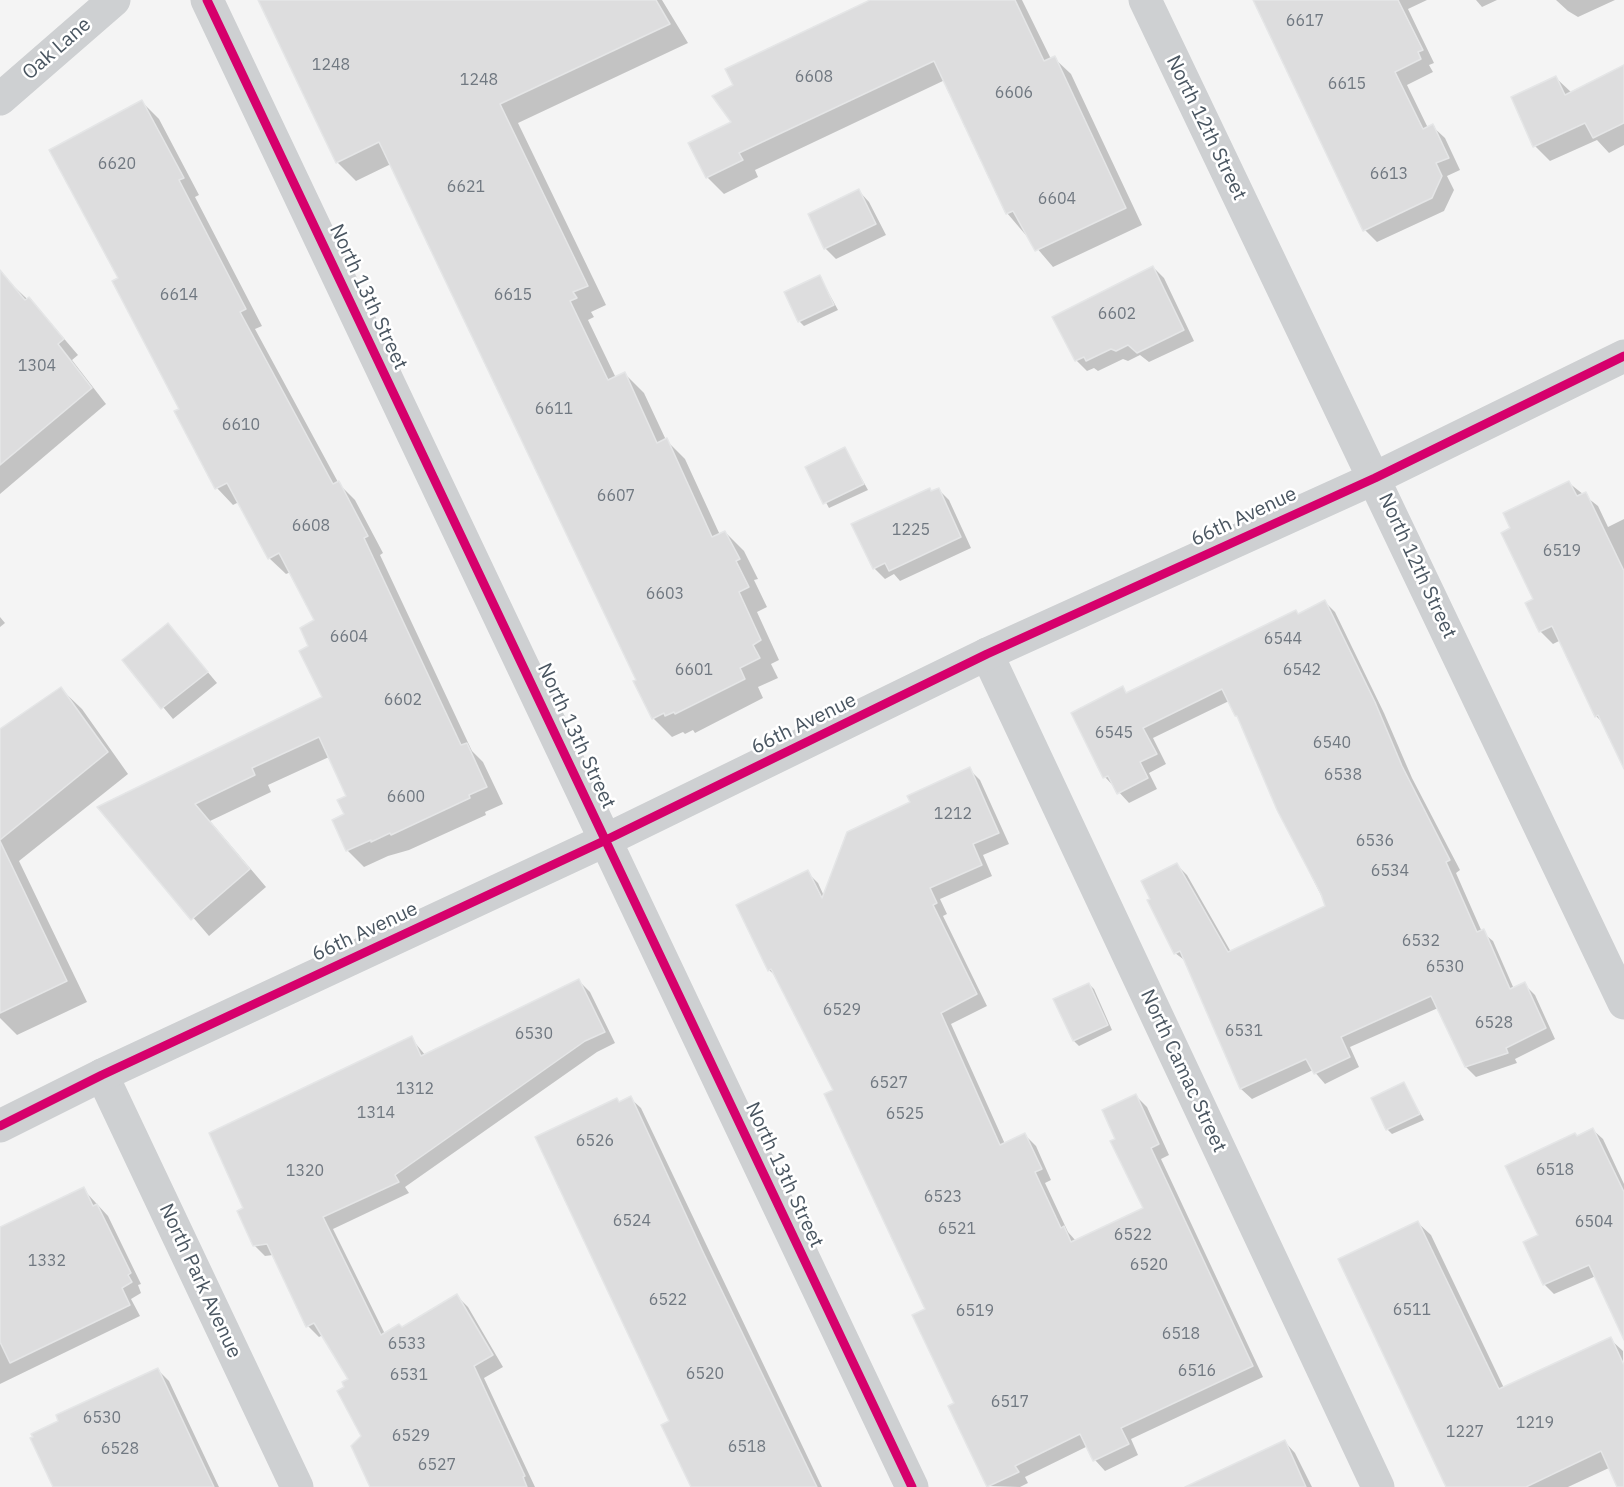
<!DOCTYPE html>
<html>
<head>
<meta charset="utf-8">
<style>
  body { margin:0 }
  canvas { display:block; background:#f4f4f4 }
</style>
</head>
<body>
<canvas width="1624" height="1487"></canvas>
<script>
const c = document.querySelector('canvas').getContext('2d');
c.lineJoin = 'round';
function paint(path, color) {
  c.fillStyle = color;
  c.fill(path, 'evenodd');
}
function poly(rows) {
  const path = new Path2D();
  for (const r of rows) {
    path.moveTo(r[0], r[1]);
    for (let i = 2; i < r.length; i += 2) path.lineTo(r[i], r[i + 1]);
  }
  return path;
}
function strokePath(path, color, width, dash) {
  c.strokeStyle = color;
  c.lineWidth = width;
  c.lineCap = dash ? 'butt' : 'round';
  c.setLineDash(dash || []);
  c.stroke(path);
}
function label(font, color, halo, rows, align = 'center') {
  c.font = font + ' "IBM Plex Sans",sans-serif';
  c.lineWidth = 5;
  c.setLineDash([]);
  c.textBaseline = 'middle';
  c.strokeStyle = halo;
  c.fillStyle = color;
  for (const [text, x, y, turn = 0] of rows) {
    c.save();
    c.translate(x, y);
    c.rotate((+turn || 0) * Math.PI / 180);
    c.textAlign = isNaN(turn) ? turn : align;
    if (halo) c.strokeText(text, 0, 0);
    c.fillText(text, 0, 0);
    c.restore();
  }
}
paint(poly([
  [259,0,662,0,688,43,518,123,606,305,591,312,594,317,588,320,616,378,625,374,644,393,666,440,685,459,720,535,725,532,744,551,758,579,754,580,767,607,757,612,779,660,771,664,778,678,758,687,763,698,695,733,693,730,685,734,683,732,672,737,653,718,638,681,391,164,356,181,337,162],
  [873,0,1022,0,1051,59,1054,58,1071,74,1142,225,1053,267,1007,213,945,80,755,170,758,177,724,194,707,177,733,122,735,86],
  [1255,0,1427,0,1408,9,1434,63,1429,65,1433,72,1407,85,1428,128,1432,126,1445,138,1460,170,1447,176,1454,190,1444,211,1377,242,1365,230],
  [1476,0,1497,0,1482,7],
  [1556,0,1615,0,1578,17,1568,11],
  [1624,67,1624,145,1609,153,1597,140,1550,161,1535,146,1556,78,1572,93],
  [142,102,159,119,199,195,195,197,262,326,255,329,339,484,355,500,383,553,380,555,472,751,483,762,503,804,485,812,486,815,409,850,388,856,364,867,347,850,348,796,329,757,268,785,271,792,210,821,266,887,209,936,99,808,324,698,310,647,316,621,291,572,286,574,269,558,239,502,233,505,217,488,120,279],
  [859,191,869,202,886,235,836,259,825,248],
  [1153,267,1164,278,1194,341,1149,362,1140,355,1128,361,1123,359,1098,371,1094,368,1087,371,1076,360],
  [820,277,838,310,804,326,799,321],
  [5,278,43,314,78,355,72,360,106,404,0,494,0,283],
  [845,449,868,490,829,508,807,467],
  [1569,483,1598,506,1608,527,1624,519,1624,765,1604,724,1596,716,1561,640,1553,644,1540,631,1535,600],
  [938,489,949,500,971,548,900,581,894,574,885,579,874,568,932,492],
  [1325,602,1335,612,1384,713,1412,778,1460,870,1456,873,1482,932,1493,941,1514,989,1524,984,1535,995,1555,1039,1515,1059,1517,1063,1476,1077,1466,1067,1438,1008,1350,1047,1359,1067,1325,1084,1313,1070,1252,1099,1241,1089,1187,962,1175,953,1177,865,1187,875,1231,952,1327,907,1278,810,1241,720,1229,701,1153,738,1166,764,1149,773,1157,789,1129,803,1105,777,1122,688,1128,694,1296,612,1299,615],
  [0,617,5,623,0,627],
  [168,625,217,683,173,719,124,660],
  [61,689,82,709,128,774,19,861,87,1002,17,1035,0,1018,0,732],
  [969,769,980,780,1009,844,983,855,992,876,940,899,947,914,943,916,987,1006,951,1024,1005,1144,1025,1135,1036,1146,1051,1180,1045,1183,1068,1232,1076,1241,1145,1208,1117,1139,1136,1096,1147,1107,1169,1155,1161,1159,1263,1377,1131,1439,1138,1455,1105,1471,1095,1460,1088,1446,1025,1477,1028,1483,1020,1487,988,1486,956,1403,927,1310,835,1090,778,978,769,970,807,872,818,883,824,896,912,803],
  [579,981,590,992,615,1043,597,1052,405,1187,409,1193,333,1229,385,1334,402,1329,457,1296,468,1307,503,1367,484,1378,535,1487,372,1487,363,1437,346,1387,350,1380,323,1335,319,1337,308,1326,273,1255,265,1256,254,1245,244,1209,411,1038,426,1056],
  [1089,984,1094,989,1112,1030,1079,1046,1074,1041],
  [1404,1084,1424,1120,1392,1134,1387,1129],
  [630,1098,641,1108,822,1487,692,1487,671,1421,619,1103],
  [1593,1130,1603,1139,1624,1184,1624,1333,1596,1276,1554,1294,1544,1284,1525,1243,1540,1235,1578,1137],
  [83,1189,108,1216,141,1284,138,1285,141,1293,131,1299,140,1316,0,1384,0,1228],
  [1418,1223,1431,1235,1504,1388,1610,1339,1623,1351,1624,1461,1568,1487,1448,1487],
  [158,1370,169,1381,219,1487,55,1487,33,1435],
  [1285,1442,1295,1453,1312,1487,1197,1487]
]), '#0003');
const building = poly([
  [258,0,656,0,670,24,500,104,588,286,573,292,577,298,570,301,608,380,625,372,657,443,667,438,712,537,725,531,740,559,736,561,749,587,739,592,761,640,753,645,760,658,740,668,745,679,675,714,674,712,665,716,664,713,652,719,633,681,636,680,379,142,336,163,258,0],
  [870,0,1015,0,1044,61,1055,56,1126,208,1035,251,1013,211,1006,214,934,61,739,153,743,160,706,178,688,143,731,122,712,96,733,85,725,69,870,0],
  [1253,0,1398,0,1423,50,1418,52,1421,59,1395,72,1423,129,1433,124,1449,158,1436,163,1442,176,1432,198,1363,231,1253,0],
  [1624,65,1624,123,1593,138,1585,123,1533,147,1511,97,1556,76,1565,95,1624,65],
  [142,100,184,178,179,180,246,309,240,312,333,484,339,481,368,536,364,538,461,745,467,743,487,787,469,795,470,798,391,835,390,833,371,842,371,840,346,851,332,820,344,814,337,800,346,796,319,737,252,768,255,775,195,804,250,869,191,920,97,807,322,697,299,651,308,646,300,628,314,620,279,553,268,559,227,483,215,489,174,411,179,409,112,281,118,278,49,150,142,100],
  [859,189,876,224,824,249,808,214,859,189],
  [1153,266,1184,330,1137,353,1128,345,1116,351,1111,349,1086,361,1084,357,1075,361,1052,317,1153,266],
  [0,270,25,300,29,297,64,339,58,344,92,388,0,465,0,270],
  [820,275,834,305,798,322,784,292,820,275],
  [845,447,864,484,823,504,805,467,845,447],
  [1569,481,1577,496,1586,492,1624,571,1624,769,1598,715,1595,717,1552,626,1539,632,1525,603,1533,599,1501,533,1510,528,1503,513,1569,481],
  [930,488,931,491,939,488,961,537,889,571,885,563,873,569,851,524,930,488],
  [1325,600,1375,702,1402,766,1450,860,1446,862,1477,932,1484,929,1510,989,1525,982,1546,1028,1506,1048,1508,1053,1465,1067,1431,996,1341,1037,1350,1057,1314,1074,1306,1059,1240,1089,1180,951,1174,954,1147,900,1150,899,1141,881,1177,863,1228,952,1325,906,1321,894,1277,810,1237,716,1235,716,1222,689,1143,728,1157,754,1140,762,1148,778,1117,794,1108,776,1103,778,1071,713,1123,686,1126,693,1296,610,1298,614,1325,600],
  [168,623,208,672,161,709,122,660,168,623],
  [61,687,108,752,0,840,0,729,61,687],
  [970,767,999,833,973,844,982,865,930,888,937,903,933,905,977,994,941,1013,1000,1145,1025,1133,1042,1169,1035,1172,1061,1228,1064,1226,1071,1242,1143,1208,1110,1141,1115,1139,1102,1110,1136,1094,1159,1144,1151,1148,1253,1366,1121,1428,1129,1444,1093,1461,1080,1434,1015,1466,1019,1472,987,1487,948,1406,954,1403,912,1315,925,1309,824,1094,833,1090,771,969,768,971,736,905,808,870,822,898,847,832,910,802,907,796,970,767],
  [0,841,67,981,0,1013,0,841],
  [579,979,605,1032,585,1041,395,1175,399,1182,323,1217,381,1335,399,1324,402,1327,457,1294,493,1355,474,1366,525,1476,523,1477,527,1487,370,1487,351,1446,361,1436,337,1391,344,1387,342,1382,348,1379,314,1323,306,1327,267,1244,253,1246,237,1211,243,1208,209,1133,412,1036,421,1056,579,979],
  [1089,983,1108,1025,1073,1041,1053,999,1089,983],
  [1404,1082,1420,1114,1386,1130,1371,1098,1404,1082],
  [631,1096,704,1254,817,1487,691,1487,661,1425,669,1421,535,1137,617,1098,619,1102,631,1096],
  [1593,1128,1624,1192,1624,1340,1589,1265,1543,1285,1523,1242,1538,1235,1505,1166,1575,1133,1577,1136,1593,1128],
  [84,1187,93,1206,97,1204,131,1273,128,1275,132,1282,122,1288,130,1305,10,1363,0,1342,0,1227,84,1187],
  [1418,1221,1499,1389,1611,1337,1624,1365,1624,1487,1617,1487,1601,1451,1526,1487,1446,1487,1338,1259,1418,1221],
  [158,1368,214,1487,53,1487,30,1438,33,1437,31,1434,58,1421,56,1415,158,1368],
  [1285,1440,1306,1487,1185,1487,1285,1440]
]);
paint(building, '#ddddde');
strokePath(building, '#e5e6e7', 1.5);
strokePath(poly([
  [207,0,912,1487],
  [1145,0,1624,1003],
  [0,99,114,0],
  [987,654,1378,1487],
  [102,1075,297,1487]
]), '#ced0d2', 33);
strokePath(poly([
  [0,1126,102,1075,606,840,987,654,1375,478,1624,356]
]), '#ced0d2', 33);
strokePath(poly([
  [207,0,912,1487],
  [0,1126,102,1075,606,840,987,654,1375,478,1624,356]
]), '#d6006c', 9);
label('16px', '#707881', null, [
  ["6617",1305,21],
  ["1248",331,65],
  ["6608",814,77],
  ["1248",479,80],
  ["6615",1347,84],
  ["6606",1014,93],
  ["6620",117,164],
  ["6613",1389,174],
  ["6621",466,187],
  ["6604",1057,199],
  ["6614",179,295],
  ["6615",513,295],
  ["6602",1117,314],
  ["1304",37,366],
  ["6611",554,409],
  ["6610",241,425],
  ["6607",616,496],
  ["6608",311,526],
  ["1225",911,530],
  ["6519",1562,551],
  ["6603",665,594],
  ["6604",349,637],
  ["6544",1283,639],
  ["6601",694,670],
  ["6542",1302,670],
  ["6602",403,700],
  ["6545",1114,733],
  ["6540",1332,743],
  ["6538",1343,775],
  ["6600",406,797],
  ["1212",953,814],
  ["6536",1375,841],
  ["6534",1390,871],
  ["6532",1421,941],
  ["6530",1445,967],
  ["6529",842,1010],
  ["6528",1494,1023],
  ["6531",1244,1031],
  ["6530",534,1034],
  ["6527",889,1083],
  ["1312",415,1089],
  ["1314",376,1113],
  ["6525",905,1114],
  ["6526",595,1141],
  ["6518",1555,1170],
  ["1320",305,1171],
  ["6523",943,1197],
  ["6524",632,1221],
  ["6504",1594,1222],
  ["6521",957,1229],
  ["6522",1133,1235],
  ["1332",47,1261],
  ["6520",1149,1265],
  ["6522",668,1300],
  ["6511",1412,1310],
  ["6519",975,1311],
  ["6518",1181,1334],
  ["6533",407,1344],
  ["6516",1197,1371],
  ["6520",705,1374],
  ["6531",409,1375],
  ["6517",1010,1402],
  ["6530",102,1418],
  ["1219",1535,1423],
  ["1227",1465,1432],
  ["6529",411,1436],
  ["6518",747,1447],
  ["6528",120,1449],
  ["6527",437,1465]
]);
label('20px', '#4a5661', '#fff', [
  ["Oak Lane",57,49,-41],
  ["North 12th Street",1206,128,64],
  ["North 13th Street",368,297,65],
  ["66th Avenue",1244,517,-25],
  ["North 12th Street",1417,566,65],
  ["66th Avenue",804,724,-26],
  ["North 13th Street",576,736,65],
  ["66th Avenue",365,932,-25],
  ["North Camac Street",1183,1071,65],
  ["North 13th Street",784,1175,65],
  ["North Park Avenue",200,1281,65]
]);
</script>
</body>
</html>
